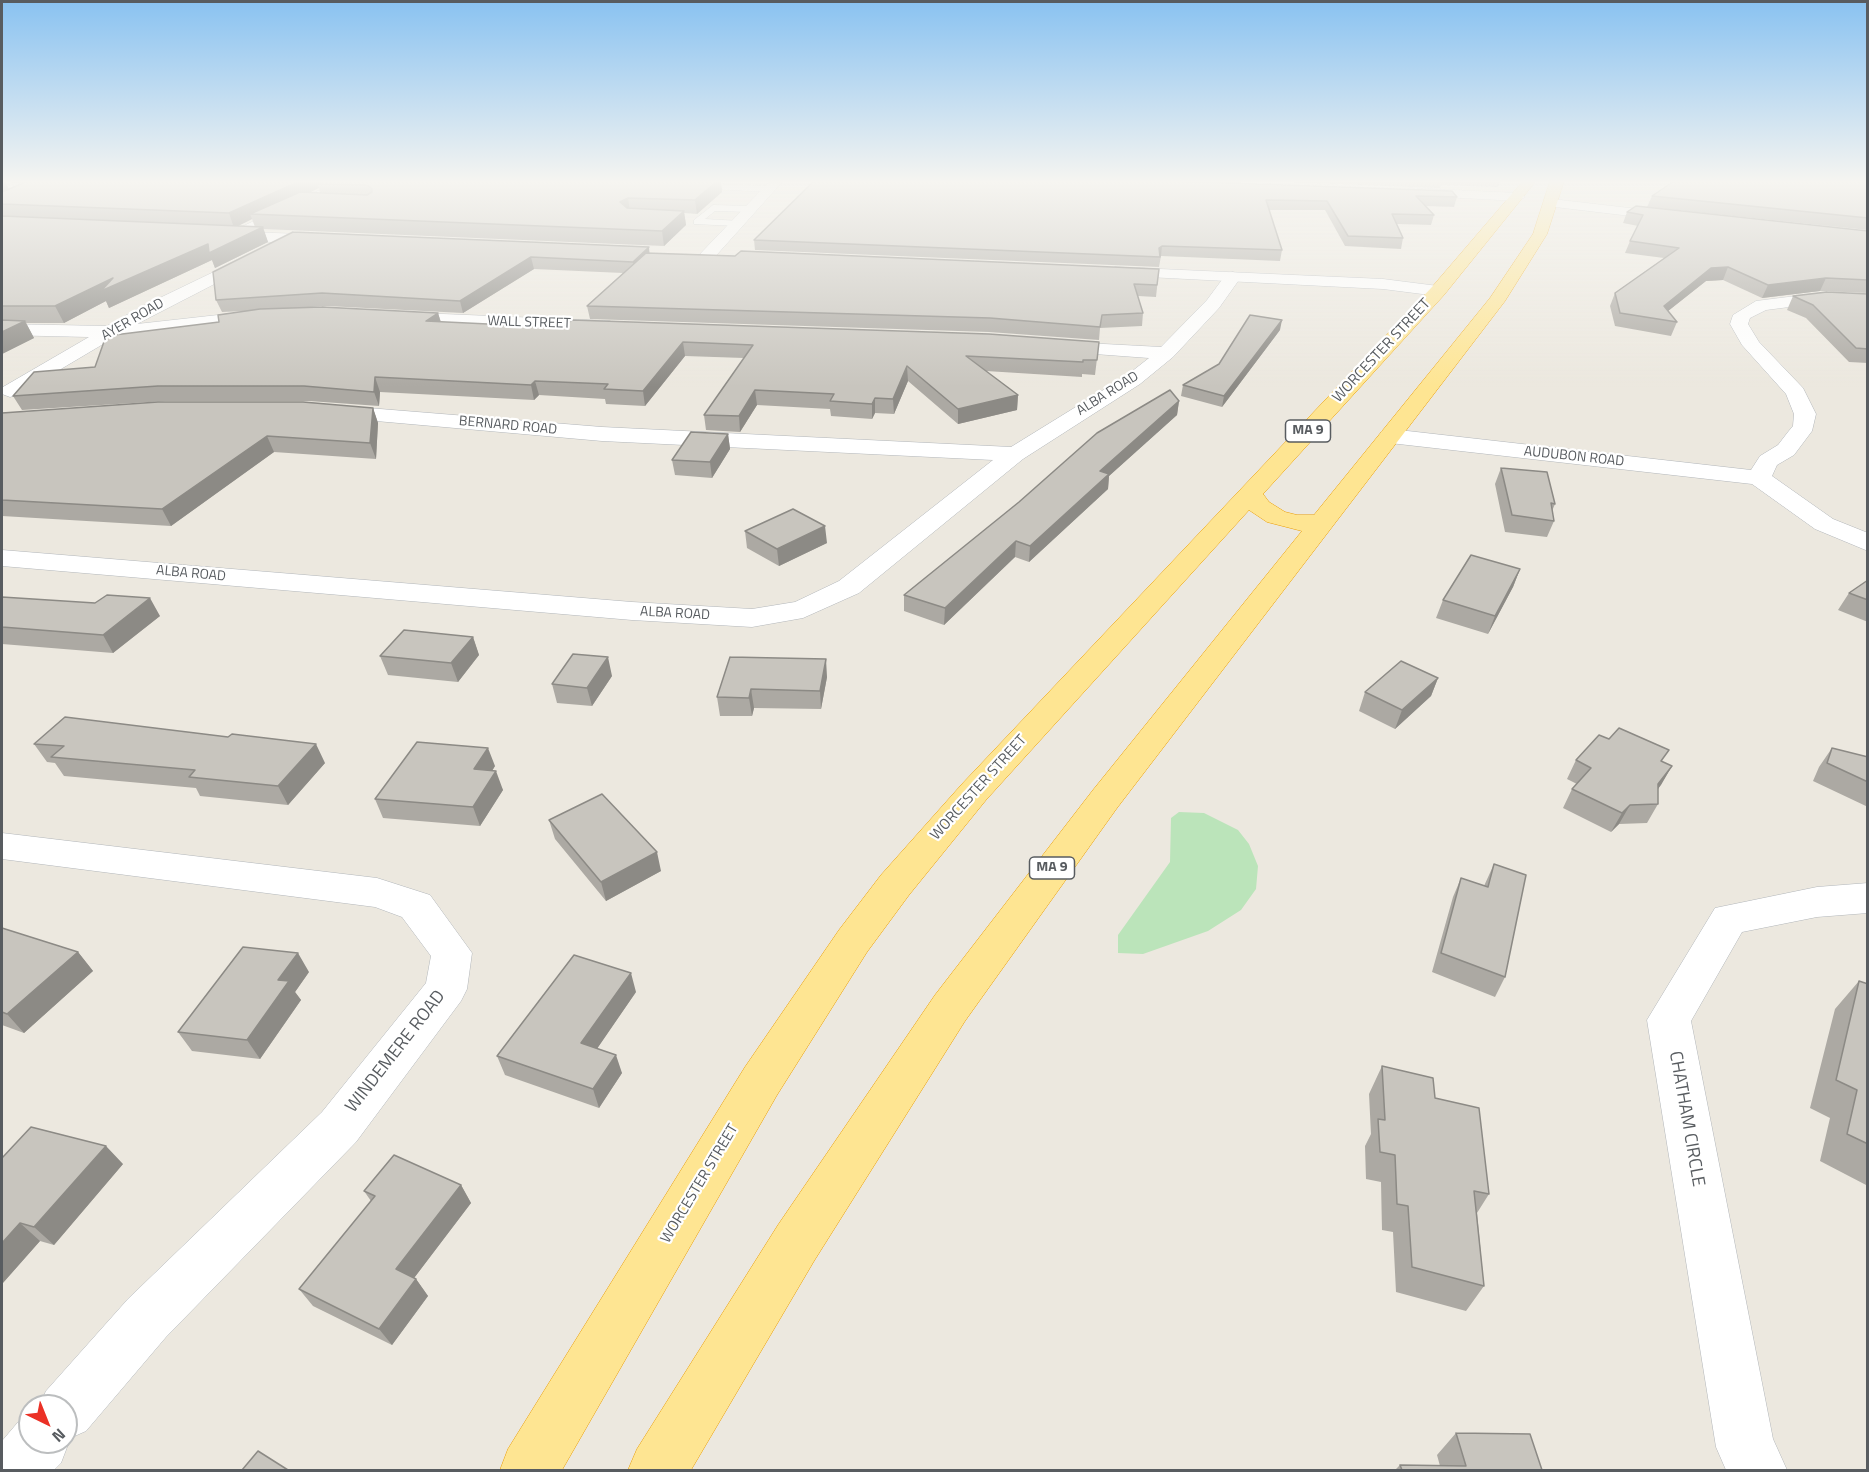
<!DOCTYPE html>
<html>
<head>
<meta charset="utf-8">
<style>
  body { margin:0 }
  #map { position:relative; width:1869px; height:1472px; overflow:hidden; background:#ece8df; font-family:"Titillium Web",sans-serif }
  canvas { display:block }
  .frame { position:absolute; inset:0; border:3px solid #585c60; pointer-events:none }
  .north { position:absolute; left:18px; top:1394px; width:60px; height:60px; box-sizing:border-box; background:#fff; border:2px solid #bcbebf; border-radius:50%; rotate:137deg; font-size:16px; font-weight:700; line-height:24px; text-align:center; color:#585c60 }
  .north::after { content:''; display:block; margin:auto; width:21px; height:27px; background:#eb3126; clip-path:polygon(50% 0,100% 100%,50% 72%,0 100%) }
</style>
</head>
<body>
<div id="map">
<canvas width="1869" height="1472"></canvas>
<div class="frame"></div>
<div class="north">N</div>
</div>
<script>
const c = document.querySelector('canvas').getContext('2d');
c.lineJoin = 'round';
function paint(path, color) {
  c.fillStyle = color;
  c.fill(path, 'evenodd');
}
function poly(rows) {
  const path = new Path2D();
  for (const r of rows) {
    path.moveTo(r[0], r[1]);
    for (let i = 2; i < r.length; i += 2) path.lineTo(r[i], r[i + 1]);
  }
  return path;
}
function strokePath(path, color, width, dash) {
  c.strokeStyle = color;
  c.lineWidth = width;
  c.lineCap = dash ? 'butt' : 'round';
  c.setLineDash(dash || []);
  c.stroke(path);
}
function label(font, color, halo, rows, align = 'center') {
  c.font = font + ' "Titillium Web",sans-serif';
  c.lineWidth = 4.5;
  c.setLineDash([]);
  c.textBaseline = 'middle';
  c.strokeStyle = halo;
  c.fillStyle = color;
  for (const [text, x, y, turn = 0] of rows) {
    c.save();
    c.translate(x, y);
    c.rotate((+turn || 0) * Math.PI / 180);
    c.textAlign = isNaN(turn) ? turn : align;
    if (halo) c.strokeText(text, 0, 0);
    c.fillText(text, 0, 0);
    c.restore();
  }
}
paint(poly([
  [1179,812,1204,813,1238,830,1249,844,1258,866,1256,889,1241,910,1208,931,1143,954,1118,953,1118,935,1170,862,1171,818]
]), '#bbe4ba');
const service = poly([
  [339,181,350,181,230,238,222,236,339,181],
  [694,183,769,186,773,189,769,192,691,188,694,183],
  [713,205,750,206,754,209,750,212,715,211,705,219,740,221,742,223,737,226,694,224,694,220,713,205]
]);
const minor = poly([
  [770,181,783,181,713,259,701,259,699,256,701,253,770,181],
  [1410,188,1518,193,1525,197,1518,201,1405,195,1403,192,1410,188],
  [253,253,259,255,261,258,259,261,137,324,263,310,272,315,269,319,195,330,115,337,17,395,10,397,2,394,3,387,89,337,2,335,2,324,107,326,141,307,253,253],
  [1233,272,1241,277,1219,308,1173,357,1140,384,1023,459,859,593,803,618,752,627,632,620,2,566,2,550,632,602,752,609,795,602,839,581,993,460,602,441,331,417,323,416,320,411,323,406,331,405,602,427,1011,447,1126,376,1149,358,1054,351,1045,345,1047,341,1161,347,1207,300,1227,273,1233,272],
  [1820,293,1868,295,1868,305,1820,303,1766,310,1750,318,1748,324,1759,342,1803,388,1816,414,1812,431,1794,455,1777,465,1772,476,1833,519,1868,533,1868,551,1815,529,1752,484,1390,443,1382,441,1379,436,1382,431,1390,429,1751,470,1760,456,1778,445,1788,432,1793,426,1794,414,1786,394,1742,345,1730,324,1733,315,1756,301,1820,293],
  [395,312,610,321,619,326,610,331,389,321,386,317,389,313,395,312],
  [2,833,377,878,430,895,472,953,467,989,461,1001,356,1142,166,1337,86,1431,68,1439,69,1442,61,1463,54,1470,2,1470,2,1441,19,1421,30,1417,30,1442,66,1442,66,1406,39,1406,46,1391,128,1299,322,1112,426,983,431,956,402,917,375,907,2,859,2,833],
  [1868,883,1868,913,1817,917,1742,932,1691,1021,1773,1439,1787,1470,1726,1470,1716,1447,1647,1020,1715,908,1817,887,1868,883]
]);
const tertiary = poly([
  [1552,199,1672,213,1679,217,1672,221,1547,206,1545,203,1552,199]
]);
const secondary = poly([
  [222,231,326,235,334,240,326,245,217,239,214,236,217,233,222,231],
  [1115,267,1383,279,1438,286,1447,291,1438,296,1383,289,1109,275,1107,272,1115,267]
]);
const trunk = poly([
  [1523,181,1536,181,1444,295,1263,494,1269,502,1285,512,1297,515,1314,515,1490,298,1533,234,1550,181,1564,181,1547,234,1505,301,1117,808,965,1021,814,1261,691,1470,628,1470,637,1449,778,1225,935,995,1093,790,1302,531,1267,522,1249,510,986,800,909,895,867,952,777,1095,562,1470,500,1470,508,1449,745,1067,839,930,881,875,962,784,1432,287,1523,181]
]);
strokePath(service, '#b2b6ba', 1);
strokePath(minor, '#b2b6ba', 1);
strokePath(tertiary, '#b2b6ba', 1);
strokePath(secondary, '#b3b7bc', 1);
strokePath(trunk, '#ea9c00', 1);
paint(service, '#fff');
paint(minor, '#fff');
paint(tertiary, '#fff');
paint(secondary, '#fff');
paint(trunk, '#fee592');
paint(poly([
  [2,181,728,181,721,182,722,192,697,214,684,213,686,225,664,246,263,229,268,242,215,268,212,260,109,308,106,301,64,323,26,323,34,338,2,354],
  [5,182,24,183,9,189],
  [319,188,320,193,309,193],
  [252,219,255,227,238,226],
  [1173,181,1457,197,1454,207,1425,206,1434,215,1431,225,1397,224,1403,238,1401,249,1345,246,1325,210,1269,210,1282,250,1280,261,1161,256,1159,267,755,250,754,240],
  [1259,181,1500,181,1498,187,1441,185,1440,188],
  [1868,181,1868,230,1647,207,1652,196],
  [1627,212,1868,231,1868,293,1820,291,1762,298,1723,280,1706,281,1668,311,1677,322,1671,336,1615,326,1610,306,1615,293,1664,258,1625,253,1630,241,1638,226,1623,223],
  [293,232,649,253,735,256,1159,269,1156,297,1138,296,1143,313,1142,326,1100,328,1099,340,989,332,590,319,587,306,623,273,534,269,463,313,327,306,295,308,438,313,441,322,550,327,1099,342,1095,375,1082,374,1082,377,986,371,1018,395,1017,410,958,424,908,381,894,414,875,413,872,419,831,416,830,409,757,405,740,432,706,430,704,415,744,358,685,356,645,406,606,404,605,399,539,395,534,400,380,392,379,406,309,401,165,401,22,410,13,396,219,322,245,311,222,312,216,300],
  [1868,294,1868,363,1849,362,1806,318,1787,310,1793,296],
  [1280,330,1222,407,1181,396,1183,385],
  [1179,401,1177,415,1109,476,1108,489,1029,562,1015,557,944,625,904,611,904,595],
  [373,408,378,423,376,459,274,452,171,526,2,516,2,413],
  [728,434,730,449,712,478,675,475,672,460],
  [1501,468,1555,504,1552,511,1554,521,1547,537,1505,532,1495,484],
  [745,531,827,543,779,566,747,548],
  [1520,569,1513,587,1488,634,1436,618,1443,600],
  [1868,580,1868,622,1838,610,1849,593],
  [2,597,160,616,113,653,2,644],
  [473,637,479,655,458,682,388,675,380,656],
  [730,657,827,677,821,709,754,708,752,716,720,716,717,697],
  [612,676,592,706,557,703,552,684],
  [1438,678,1431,696,1395,729,1359,711,1365,692],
  [34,744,325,763,288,805,200,796,196,788,64,776,55,763,47,762],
  [1832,748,1868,757,1868,807,1813,781,1819,767],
  [1576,760,1663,762,1672,766,1658,789,1658,804,1647,823,1619,824,1611,832,1563,808,1572,789,1577,784,1567,779],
  [495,766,492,771,503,790,480,826,383,818,375,799],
  [549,820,661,871,606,901,555,839],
  [1494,864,1505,977,1495,997,1432,972,1453,897,1461,878,1484,886],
  [2,928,78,952,93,971,24,1033,2,1025],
  [309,972,295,992,301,1000,260,1059,192,1051,178,1032],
  [1859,981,1868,984,1868,1186,1820,1161,1830,1118,1810,1108,1835,1009],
  [636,992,597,1048,622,1073,599,1108,505,1075,497,1056],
  [1382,1066,1435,1098,1489,1194,1477,1213,1484,1286,1466,1311,1396,1292,1393,1232,1382,1230,1381,1182,1366,1179,1365,1146,1371,1134,1369,1094],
  [2,1158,123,1164,54,1245,40,1241,2,1284],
  [461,1185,471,1203,414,1278,416,1279,428,1296,392,1345,313,1306,299,1289,371,1201,364,1191],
  [1456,1433,1542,1470,1395,1470,1400,1465,1440,1466,1437,1455]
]), '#aca9a3');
paint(poly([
  [2,181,5,181,10,192,2,196],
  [300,181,334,181,317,184,319,188,262,215,250,214,252,219,234,228,229,213],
  [717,181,721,181,722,192,697,214,695,200],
  [628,198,630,212,620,202],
  [684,211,686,225,664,246,662,231],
  [263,227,268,242,215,268,212,260,109,308,106,301,64,323,55,306,113,278,208,244],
  [1162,246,1161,256,1160,257,1159,248],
  [649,247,650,259,635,274,633,262],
  [531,257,534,269,463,313,460,301],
  [1728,267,1723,280,1706,281,1658,319,1664,306,1711,268],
  [1826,278,1820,291,1762,298,1768,285],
  [438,313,442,327,426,321],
  [1282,320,1280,330,1222,407,1224,396],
  [25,321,34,338,2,354,2,332],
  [683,342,685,356,645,406,643,391],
  [907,366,908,381,894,414,893,399],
  [375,377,380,392,379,406,374,392],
  [535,381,539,395,534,400,531,385],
  [755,390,757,405,740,432,739,416],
  [1018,395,1017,410,958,424,958,409],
  [875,398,875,413,872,419,872,404],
  [1179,401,1177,415,1109,476,1108,489,1029,562,1030,546,1100,471],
  [373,408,378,423,376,459,370,443],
  [728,434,730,449,712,478,710,462],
  [267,436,274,452,171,526,162,509],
  [825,526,827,543,779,566,777,549],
  [1016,541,1015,557,944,625,945,608],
  [1520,569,1513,587,1488,634,1495,616],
  [150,598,160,616,113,653,103,635],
  [473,637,479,655,458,682,451,663],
  [608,657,612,676,592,706,587,688],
  [826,659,827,677,821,709,820,691],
  [1438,678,1431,696,1395,729,1402,710],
  [751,689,754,708,752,716,749,698],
  [316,744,325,763,288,805,278,786],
  [488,748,495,766,481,788,474,769],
  [1672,766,1661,785,1647,803,1658,784],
  [496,771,503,790,480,826,473,807],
  [1630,805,1619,824,1611,832,1622,813],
  [657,852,661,871,606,901,601,882],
  [78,952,93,971,24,1033,7,1014],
  [298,953,309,972,295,992,301,1000,260,1059,247,1040,278,980],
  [631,973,636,992,588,1062,581,1043],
  [616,1055,622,1073,599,1108,593,1089],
  [106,1146,123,1164,54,1245,34,1227],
  [461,1185,471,1203,408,1286,396,1269],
  [20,1223,40,1241,2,1284,2,1243],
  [416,1279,428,1296,392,1345,379,1329]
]), '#8c8a85');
const building = poly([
  [28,181,300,181,229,213,2,204,2,192,28,181],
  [324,181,717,181,695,200,628,198,620,202,627,208,684,211,662,231,250,214,300,192,367,195,372,192,372,189,367,185,317,184,324,181],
  [814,181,1174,181,1452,191,1457,197,1416,196,1434,215,1392,214,1403,238,1348,236,1327,201,1266,200,1282,250,1162,246,1159,248,1160,257,754,240,814,181],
  [1674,181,1868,181,1868,218,1652,196,1674,181],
  [1636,206,1868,231,1868,280,1826,278,1768,285,1728,267,1711,268,1664,306,1677,322,1620,313,1615,293,1679,248,1630,241,1643,215,1627,212,1636,206],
  [2,216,263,227,209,253,208,244,101,291,113,278,55,306,2,306,2,216],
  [293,232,649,247,633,262,531,257,460,301,322,293,216,300,213,272,293,232],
  [741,251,1159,269,1157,285,1134,284,1143,313,1102,315,1100,327,990,318,587,306,646,253,735,256,741,251],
  [1827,292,1868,294,1868,349,1856,348,1813,305,1793,296,1827,292],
  [322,307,438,313,426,321,550,327,563,327,572,320,989,334,1099,342,1097,360,1083,360,1083,362,966,356,1018,395,958,409,907,366,893,399,875,398,872,404,830,401,834,394,755,390,739,416,704,415,753,345,683,342,643,391,604,389,608,384,535,381,531,385,375,377,374,392,304,386,158,386,13,396,34,372,95,367,106,336,219,322,218,315,260,309,322,307],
  [1250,315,1282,320,1224,396,1183,385,1219,364,1250,315],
  [2,320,25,321,2,332,2,320],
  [1170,390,1179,401,1100,471,1109,474,1030,546,1016,541,945,608,904,595,1019,502,1097,433,1170,390],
  [158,402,303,402,373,408,370,443,267,436,162,509,2,500,2,413,158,402],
  [691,432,728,434,710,462,672,460,691,432],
  [1501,468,1547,472,1555,504,1551,503,1554,521,1512,515,1501,468],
  [793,509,825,526,777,549,745,531,793,509],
  [1471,555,1520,569,1495,616,1443,600,1471,555],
  [1868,580,1868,600,1849,593,1868,580],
  [107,595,150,598,103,635,2,627,2,597,95,603,107,595],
  [404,630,473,637,451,663,380,656,404,630],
  [573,654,608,657,587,688,552,684,573,654],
  [730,657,826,659,820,691,751,689,749,698,717,697,730,657],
  [1401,661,1438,678,1402,710,1365,692,1401,661],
  [65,717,228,737,232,734,316,744,278,786,189,777,195,770,51,757,64,746,34,744,65,717],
  [1619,728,1669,750,1661,761,1672,766,1658,784,1658,804,1630,805,1622,813,1572,789,1591,768,1576,760,1599,735,1609,739,1619,728],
  [417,742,488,748,474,769,496,771,473,807,375,799,417,742],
  [1832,748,1868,757,1868,782,1827,763,1832,748],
  [602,794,657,852,601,882,549,820,602,794],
  [1494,864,1526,875,1505,977,1441,953,1461,878,1488,887,1494,864],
  [2,928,78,952,7,1014,2,1012,2,928],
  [243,947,298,953,278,980,289,981,247,1040,178,1032,243,947],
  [574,955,631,973,581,1043,616,1055,593,1089,497,1056,574,955],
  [1859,981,1868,984,1868,1144,1847,1134,1857,1090,1836,1080,1859,981],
  [1382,1066,1433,1078,1435,1098,1479,1108,1489,1194,1474,1191,1484,1286,1412,1267,1408,1206,1397,1204,1395,1155,1380,1152,1378,1119,1385,1120,1382,1066],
  [31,1127,106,1146,34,1227,20,1223,2,1243,2,1158,31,1127],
  [394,1155,461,1185,396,1269,416,1279,379,1329,299,1289,375,1196,364,1191,394,1155],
  [1456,1433,1530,1434,1542,1470,1402,1470,1400,1465,1466,1466,1456,1433],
  [258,1451,288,1470,242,1470,258,1451]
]);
paint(building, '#c8c5be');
strokePath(building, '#8c8a85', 1.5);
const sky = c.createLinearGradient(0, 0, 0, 387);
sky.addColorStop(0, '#89c2f1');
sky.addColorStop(0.47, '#f6f5f1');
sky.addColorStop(1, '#f6f5f100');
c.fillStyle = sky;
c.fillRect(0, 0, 1869, 387);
label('14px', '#585c60', '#fff', [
  ["AYER ROAD",133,320,-30],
  ["WALL STREET",529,323,2],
  ["ALBA ROAD",1108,394,-32],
  ["BERNARD ROAD",508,426,5],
  ["AUDUBON ROAD",1574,457,6],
  ["ALBA ROAD",191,574,5],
  ["ALBA ROAD",675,614,3]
]);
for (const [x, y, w] of [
  [1308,431,45],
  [1052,868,45]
]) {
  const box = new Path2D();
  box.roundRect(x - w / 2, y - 11, w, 22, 4.5);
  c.fillStyle = '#fff';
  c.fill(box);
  strokePath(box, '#585c60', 1.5);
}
label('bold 14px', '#585c60', null, [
  ["MA 9",1308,431],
  ["MA 9",1052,868]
]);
label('15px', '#585c60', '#fff', [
  ["WORCESTER STREET",1382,351,-47],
  ["WORCESTER STREET",979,788,-48],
  ["WORCESTER STREET",700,1184,-59]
]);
label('18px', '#585c60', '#fff', [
  ["WINDEMERE ROAD",396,1052,-52],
  ["CHATHAM CIRCLE",1686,1119,80]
]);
</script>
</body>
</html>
